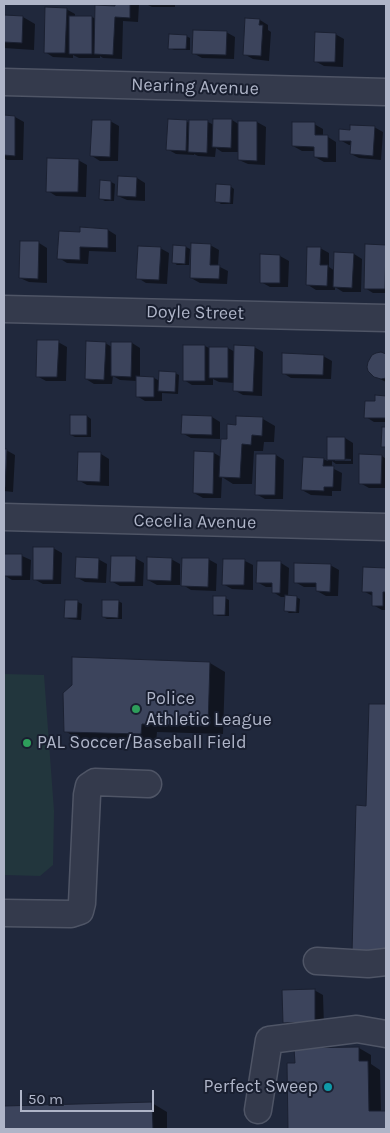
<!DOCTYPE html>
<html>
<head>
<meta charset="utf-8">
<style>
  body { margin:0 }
  #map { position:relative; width:390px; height:1133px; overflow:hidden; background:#20283c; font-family:Karla,sans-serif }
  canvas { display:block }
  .frame { position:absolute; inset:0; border:5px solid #afb5c8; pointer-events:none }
  .scale { position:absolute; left:20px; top:1090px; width:134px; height:22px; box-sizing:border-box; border:2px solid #afb5c8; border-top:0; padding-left:6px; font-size:15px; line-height:18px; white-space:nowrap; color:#afb5c8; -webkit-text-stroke:4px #191f30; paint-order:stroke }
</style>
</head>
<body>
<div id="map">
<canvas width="390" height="1133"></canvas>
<div class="frame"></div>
<div class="scale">50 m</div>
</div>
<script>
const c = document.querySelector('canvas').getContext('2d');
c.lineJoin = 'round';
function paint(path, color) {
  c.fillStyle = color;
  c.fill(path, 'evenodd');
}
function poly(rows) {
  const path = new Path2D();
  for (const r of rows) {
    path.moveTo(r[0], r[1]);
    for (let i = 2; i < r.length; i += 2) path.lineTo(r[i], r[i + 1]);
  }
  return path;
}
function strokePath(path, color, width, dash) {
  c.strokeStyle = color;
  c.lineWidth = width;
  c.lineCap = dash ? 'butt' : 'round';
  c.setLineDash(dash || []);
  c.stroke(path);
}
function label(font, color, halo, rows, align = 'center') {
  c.font = font + ' Karla,sans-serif';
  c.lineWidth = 4;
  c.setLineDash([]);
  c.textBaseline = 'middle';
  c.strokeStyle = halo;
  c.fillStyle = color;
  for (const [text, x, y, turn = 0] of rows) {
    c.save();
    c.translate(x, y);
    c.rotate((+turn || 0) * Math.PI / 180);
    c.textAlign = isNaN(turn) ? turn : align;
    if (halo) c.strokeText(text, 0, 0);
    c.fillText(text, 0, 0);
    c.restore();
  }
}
paint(poly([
  [4,674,44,675,54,811,53,865,40,876,4,875]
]), '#22363d');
paint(poly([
  [116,4,139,4,138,22,123,21,122,59,103,58,100,56,100,58,79,58,73,55,73,58,53,57,45,52,66,9,75,14,75,17,92,17,96,19,116,7],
  [146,4,175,4,175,7,152,7],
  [4,16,23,17,35,24,34,50,4,48],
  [260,20,268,25,268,30,271,32,269,61,253,59,244,54],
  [226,32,235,37,234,59,202,58,193,53],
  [335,34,344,39,343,67,324,66,315,61],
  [186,36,190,38,190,50,174,50,170,48],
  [4,117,15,117,24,122,23,160,7,160,4,158],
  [232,120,240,125,240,122,257,122,266,127,265,165,248,164,239,160,239,152,222,152,216,148,215,157,198,156,194,154,194,155,176,154,167,149,169,121,187,122,190,123,208,122,214,125],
  [110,121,119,126,118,161,100,161,92,156],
  [314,124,323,129,323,136,328,137,336,142,336,162,324,162,315,157,315,151,302,151,293,146],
  [374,127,383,132,381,160,359,158,351,154,352,145,349,145,340,140,351,131],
  [78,160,87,165,86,197,56,196,48,191],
  [137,178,145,183,145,201,127,200,118,196],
  [111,182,115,184,114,201,105,201,101,199],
  [230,186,234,189,233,204,221,204,217,201],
  [108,230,116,235,116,252,89,251,88,264,67,263,59,258,81,233],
  [39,243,47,248,47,283,29,282,20,278],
  [210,245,219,250,218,266,228,271,227,284,200,283,191,278],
  [366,245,386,246,386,293,373,293,365,288],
  [186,247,190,249,189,265,177,265,173,262],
  [160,248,169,253,167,284,146,283,138,278],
  [320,248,329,253,329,267,335,271,354,254,362,259,361,292,343,292,335,287,335,290,316,290,308,285],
  [280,256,289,261,288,287,270,287,261,282],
  [58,342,67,347,66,381,46,381,37,376],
  [105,343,112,347,132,343,140,348,140,378,154,378,160,381,175,373,179,375,178,394,162,393,162,401,145,401,137,396,137,381,120,380,113,376,112,384,94,384,86,379],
  [205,346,211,349,228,348,235,352,254,347,263,352,262,396,243,395,234,390,235,383,219,382,213,379,213,385,192,385,184,380],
  [385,355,386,355,386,382,374,376],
  [323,356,332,361,331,379,291,378,283,373],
  [376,397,386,397,386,422,374,422,366,417,376,402],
  [71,416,87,416,91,419,91,437,75,437,71,435],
  [212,417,220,422,220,439,191,438,182,433],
  [4,418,5,419,5,434,4,434],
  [263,419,275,426,274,442,264,442,263,451,254,451,252,484,233,484,222,477,221,498,203,498,194,493,214,453,221,457,228,440,237,426],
  [328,438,345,438,353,443,353,464,336,464,332,461,332,468,342,473,341,491,332,491,332,496,311,495,302,490,323,459,328,461],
  [335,458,351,459,351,461,335,461],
  [4,450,6,450,15,455,13,492,4,491],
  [101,454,109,459,109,486,87,485,78,480],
  [276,455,284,460,283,499,265,499,256,494],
  [382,456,386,459,386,488,369,488,360,483],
  [53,548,62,553,61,584,43,584,34,579],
  [4,555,22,556,31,560,30,580,12,580,4,575],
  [135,558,144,563,143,586,120,586,111,581],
  [98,559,107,564,106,583,85,582,76,577],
  [171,559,180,564,180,585,157,585,148,580],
  [208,559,217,564,216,591,191,590,183,585],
  [245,561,253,565,253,590,232,589,223,584],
  [281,563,289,568,288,597,296,597,300,599,299,613,289,613,285,610,286,597,281,597,273,592,273,587,266,587,257,582],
  [330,565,339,570,338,596,326,596,317,591,317,587,304,587,295,582],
  [364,568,386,570,386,610,382,610,373,605,373,596,363,591],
  [225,598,229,600,229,616,218,616,214,614],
  [118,601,122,603,122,619,107,619,103,617],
  [78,602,82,604,81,620,69,619,65,617],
  [74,658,210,663,225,672,223,734,157,732,156,742,80,740,65,731,73,686],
  [370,705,386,706,386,961,368,807],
  [314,990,323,995,324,1027,292,1028,284,1023],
  [359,1048,371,1055,371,1064,380,1070,381,1112,386,1112,386,1129,289,1129,288,1065,296,1064],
  [152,1103,167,1112,167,1129,4,1129,4,1107]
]), '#0007');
const building = poly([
  [115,4,130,4,130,18,115,17,113,55,94,54,95,5,115,6,115,4],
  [45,7,67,8,65,53,44,53,45,7],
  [4,15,23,16,22,43,4,42,4,15],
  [69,16,92,16,92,54,69,54,69,16],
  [245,18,260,19,259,25,263,25,261,56,243,55,245,18],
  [193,30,227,31,226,55,192,54,193,30],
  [315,32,336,33,335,62,314,62,315,32],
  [169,34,187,35,186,49,168,49,169,34],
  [4,115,15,116,15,156,4,155,4,115],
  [168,119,187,120,186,151,166,150,168,119],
  [213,119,232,119,231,148,212,147,213,119],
  [92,120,111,120,110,157,90,156,92,120],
  [189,120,208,120,207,153,188,152,189,120],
  [238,121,257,121,257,161,238,160,238,121],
  [292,122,315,122,315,135,328,135,328,158,314,157,314,147,292,146,292,122],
  [350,125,375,126,373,156,350,154,351,141,339,141,339,129,350,130,350,125],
  [47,158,79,159,78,192,46,192,47,158],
  [118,176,137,177,136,197,117,196,118,176],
  [100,180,111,181,111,200,99,199,100,180],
  [216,184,231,185,230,203,215,202,216,184],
  [80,227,108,229,108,248,80,247,80,260,57,259,59,231,80,232,80,227],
  [20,241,39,241,38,279,19,278,20,241],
  [191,243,211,244,210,265,220,265,219,279,190,278,191,243],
  [365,244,386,245,385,289,364,289,365,244],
  [173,245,186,246,185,264,172,263,173,245],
  [138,246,161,247,159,280,136,279,138,246],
  [307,247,321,247,320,265,328,265,327,286,306,285,307,247],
  [334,252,354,253,352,288,333,287,334,252],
  [260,254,280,255,280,283,260,283,260,254],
  [37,340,59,340,57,377,36,377,37,340],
  [86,341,106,342,104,380,85,379,86,341],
  [111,342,132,342,131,377,111,376,111,342],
  [183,345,205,345,205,381,183,381,183,345],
  [234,345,255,346,253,392,233,391,234,345],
  [209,347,228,347,228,378,209,378,209,347],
  [381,352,386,354,386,378,381,379,374,377,368,371,367,367,368,362,372,355,376,353,381,352],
  [282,353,324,355,323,375,282,374,282,353],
  [159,371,176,372,175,392,158,391,159,371],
  [136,376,154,377,154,397,136,397,136,376],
  [375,395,386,396,386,418,364,418,365,401,375,401,375,395],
  [70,415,87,415,87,435,70,435,70,415],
  [182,415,212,416,212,435,181,434,182,415],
  [236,416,263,417,262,436,252,435,251,445,242,444,240,478,219,477,221,439,227,439,227,424,236,425,236,416],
  [382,427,386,427,386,447,381,447,382,427],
  [327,437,345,437,345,460,327,460,327,437],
  [4,449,7,449,5,487,4,487,4,449],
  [194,451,214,452,213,494,193,493,194,451],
  [78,452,101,452,100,482,77,481,78,452],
  [256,454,276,454,275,495,255,495,256,454],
  [359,454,382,455,381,484,359,484,359,454],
  [303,457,324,458,323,466,334,466,333,487,324,487,324,491,301,490,303,457],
  [33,547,54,547,53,580,33,580,33,547],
  [4,554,22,554,22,576,4,576,4,554],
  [111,556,136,556,135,582,110,582,111,556],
  [76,557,99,558,98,579,75,578,76,557],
  [147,557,172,558,171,581,147,580,147,557],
  [182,558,209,558,208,587,181,586,182,558],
  [223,559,245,559,244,585,222,585,223,559],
  [257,561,281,561,280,593,272,593,272,583,256,583,257,561],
  [294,563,331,564,330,592,316,591,316,583,294,583,294,563],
  [363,567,386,568,386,592,383,592,383,606,372,606,372,592,362,592,363,567],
  [285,595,297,596,296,612,284,611,285,595],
  [213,596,226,596,225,615,213,615,213,596],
  [65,600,78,600,77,618,64,618,65,600],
  [102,600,119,600,118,618,102,617,102,600],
  [72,657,210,662,208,726,142,724,141,734,64,732,63,693,72,685,72,657],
  [369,704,386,704,386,953,352,953,356,805,366,806,369,704],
  [315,989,315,1022,283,1023,282,990,315,989],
  [359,1047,359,1061,368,1061,369,1111,386,1111,386,1129,288,1129,287,1063,295,1063,294,1048,359,1047],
  [152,1102,153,1129,4,1129,4,1106,152,1102]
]);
paint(building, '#3c445c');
strokePath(building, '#1b2132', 1);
const minor = poly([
  [4,82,386,92],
  [4,309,386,318],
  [4,517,386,527],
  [4,913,71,914,80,911,82,903,87,795,89,786,95,782,148,784],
  [317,961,368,964,386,962],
  [258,1110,269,1040,357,1029,386,1034]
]);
strokePath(minor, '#4f5566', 29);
strokePath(minor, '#343a4c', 26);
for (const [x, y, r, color] of [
  [136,709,5,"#2e9e5b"],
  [27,743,5,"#2e9e5b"],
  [328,1087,5,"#0f9aa8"]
]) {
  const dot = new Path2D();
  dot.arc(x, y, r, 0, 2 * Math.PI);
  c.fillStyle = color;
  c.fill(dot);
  strokePath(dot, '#191f30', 2);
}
label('18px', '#afb5c8', '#191f30', [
  ["Nearing Avenue",195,87,2],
  ["Doyle Street",195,313,1],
  ["Cecelia Avenue",195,522,1]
]);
label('18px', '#afb5c8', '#191f30', [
  ["Police",146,699],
  ["Athletic League",146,720],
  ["PAL Soccer/Baseball Field",37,743],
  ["Perfect Sweep",318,1087,"right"]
], 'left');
</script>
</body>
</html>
